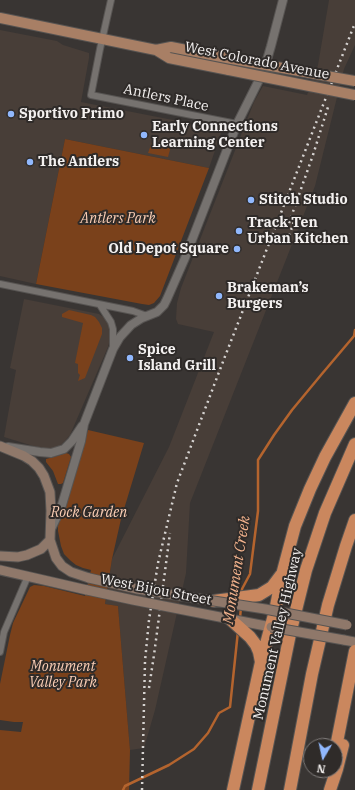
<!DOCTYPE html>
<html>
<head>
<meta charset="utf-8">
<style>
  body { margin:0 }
  #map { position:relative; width:355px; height:790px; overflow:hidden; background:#393533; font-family:"IBM Plex Serif",serif }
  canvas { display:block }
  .north { position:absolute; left:303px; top:738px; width:40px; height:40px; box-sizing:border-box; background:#2f2b29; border:1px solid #7e7a79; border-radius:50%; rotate:189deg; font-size:11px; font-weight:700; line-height:16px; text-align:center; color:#f4f1f0 }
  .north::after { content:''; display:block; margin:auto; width:14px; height:18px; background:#91b8fd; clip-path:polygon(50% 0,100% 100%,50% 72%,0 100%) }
</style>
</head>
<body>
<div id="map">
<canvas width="355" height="790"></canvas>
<div class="north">N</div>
</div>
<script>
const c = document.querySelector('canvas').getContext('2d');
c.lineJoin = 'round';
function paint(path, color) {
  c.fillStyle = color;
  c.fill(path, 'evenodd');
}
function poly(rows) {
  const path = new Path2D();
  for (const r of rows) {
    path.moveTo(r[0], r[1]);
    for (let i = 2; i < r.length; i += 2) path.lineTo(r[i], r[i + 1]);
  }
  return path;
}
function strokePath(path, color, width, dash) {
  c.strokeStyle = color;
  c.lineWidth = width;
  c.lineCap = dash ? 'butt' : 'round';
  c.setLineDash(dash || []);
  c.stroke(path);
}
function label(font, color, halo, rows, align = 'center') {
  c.font = font + ' "IBM Plex Serif",serif';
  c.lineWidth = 4;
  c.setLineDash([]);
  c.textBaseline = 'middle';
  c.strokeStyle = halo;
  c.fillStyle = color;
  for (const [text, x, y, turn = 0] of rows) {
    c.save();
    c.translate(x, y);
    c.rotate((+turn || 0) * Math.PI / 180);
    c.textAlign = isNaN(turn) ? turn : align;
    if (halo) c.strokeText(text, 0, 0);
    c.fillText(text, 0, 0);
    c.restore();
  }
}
paint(poly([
  [329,0,355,0,355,45,344,69,315,186,190,503,186,573,155,710,144,748,130,750,118,606,105,604,112,559,169,447,214,332,178,324,176,319,177,303,181,288,254,102,263,86,307,95,318,65],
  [0,30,57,41,63,45,89,53,89,58,81,102,219,129,221,130,221,133,209,168,65,139,36,284,0,276],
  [24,299,99,314,105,318,110,326,111,336,108,347,70,435,62,444,57,447,52,448,40,448,4,437,16,370,10,368]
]), '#483e38');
paint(poly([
  [65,139,209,168,160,296,154,303,149,305,142,304,36,284],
  [152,142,171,146,168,157,148,153],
  [69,310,91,315,95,317,99,322,102,328,102,334,85,378,78,381,80,375,78,373,78,364,75,363,83,323,62,317,62,314],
  [88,430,144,443,121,519,112,559,105,604,118,606,130,750,129,790,0,790,0,730,21,732,23,722,14,722,0,720,0,684,10,635,13,623,30,587,34,585,44,586,85,596,91,570,83,568,76,565,71,561,64,554,61,546,58,531,58,526],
  [66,453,69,454,71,457,63,483,61,484,58,484,53,471,46,462,46,459,57,456]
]), '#7a411b');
strokePath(poly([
  [242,594,242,589,250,574,258,511,258,460,274,435,292,410,321,375,354,336,355,330],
  [240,618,241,607],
  [123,790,125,786,169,765,194,749,208,733,219,713,230,707,238,631]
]), '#b4642e', 2.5);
const minor = poly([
  [111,0,100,49,91,95,237,124],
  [0,284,133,311,147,316],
  [100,305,111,322,113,329,113,348],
  [0,652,4,632,28,576]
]);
const tertiary = poly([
  [8,447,40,452,51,453,64,449,72,441,82,426],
  [51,529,61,508,81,441,84,424,113,349,120,337,131,325,142,318,157,312,164,305,167,299,185,258,237,124,264,70,271,46,283,0]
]);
const secondary = poly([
  [0,446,24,456,32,461,39,468,44,476,50,492,51,511,50,540,56,558,62,566,71,572,89,578],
  [0,556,18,557,27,555,41,549,50,540],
  [0,570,87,590],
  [230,619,271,627],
  [344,640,355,642]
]);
const primary = poly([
  [0,18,156,50,169,58,229,70],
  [156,50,171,47,232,59]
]);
const motorway = poly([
  [214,601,259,595,272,587,281,575],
  [230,619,250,637,256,645,259,652,261,662],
  [335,752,355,651],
  [233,790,261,662,275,611,283,571,295,526,310,489,325,457,355,403],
  [258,790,290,634,306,570,325,513,355,444],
  [290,790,312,674,328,605,346,546,355,520],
  [330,790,337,769,343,745]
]);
strokePath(minor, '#575452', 8);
strokePath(tertiary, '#575452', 10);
strokePath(secondary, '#575452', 11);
strokePath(primary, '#575452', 12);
strokePath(motorway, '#575452', 14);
strokePath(minor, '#76726f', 6);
strokePath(tertiary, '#76726f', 8);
strokePath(secondary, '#8f786a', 9);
strokePath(primary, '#a87f65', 10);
strokePath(motorway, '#ca875e', 12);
strokePath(poly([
  [289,223,313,155,328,107],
  [287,241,295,219],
  [149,688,154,655,170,533],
  [142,790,145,661,149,620,158,563,177,483,224,359,355,23]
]), '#d6d3d1', 2.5, [2, 4]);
const secondaryBridge = poly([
  [89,578,137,589,265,609,347,625],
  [87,590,133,600,230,619],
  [271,627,344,640]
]);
const primaryBridge = poly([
  [232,59,355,81],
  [229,70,355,95]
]);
strokePath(secondaryBridge, '#575452', 11, []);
strokePath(primaryBridge, '#575452', 12, []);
strokePath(secondaryBridge, '#8f786a', 9);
strokePath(primaryBridge, '#a87f65', 10);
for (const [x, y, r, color] of [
  [11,114,4,"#91b8fd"],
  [144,135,4,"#91b8fd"],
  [30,162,4,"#91b8fd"],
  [251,200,4,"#91b8fd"],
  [239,231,4,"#91b8fd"],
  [237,249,4,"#91b8fd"],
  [219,296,4,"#91b8fd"],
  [130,358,4,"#91b8fd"]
]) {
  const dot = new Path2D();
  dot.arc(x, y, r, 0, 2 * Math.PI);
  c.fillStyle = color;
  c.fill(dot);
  strokePath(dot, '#2f2b29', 1.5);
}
label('14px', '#f4f1f0', '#2f2b29', [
  ["West Colorado Avenue",257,61,11],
  ["Antlers Place",166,98,12],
  ["West Bijou Street",156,590,11],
  ["Monument Valley Highway",278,634,-77]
]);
label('bold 14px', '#f4f1f0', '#2f2b29', [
  ["Sportivo Primo",19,114],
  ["Early Connections",152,127],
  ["Learning Center",152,143],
  ["The Antlers",38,162],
  ["Stitch Studio",259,200],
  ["Track Ten",247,223],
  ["Urban Kitchen",247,239],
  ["Old Depot Square",229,249,"right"],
  ["Brakeman’s",227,288],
  ["Burgers",227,304],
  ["Spice",138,350],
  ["Island Grill",138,366]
], 'left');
label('italic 14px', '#fbceb5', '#2f2b29', [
  ["Antlers Park",118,219],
  ["Rock Garden",89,513],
  ["Monument",63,667],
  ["Valley Park",63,683]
]);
label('italic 15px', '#f5b48e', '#2f2b29', [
  ["Monument Creek",237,570,-81]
]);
</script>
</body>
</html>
